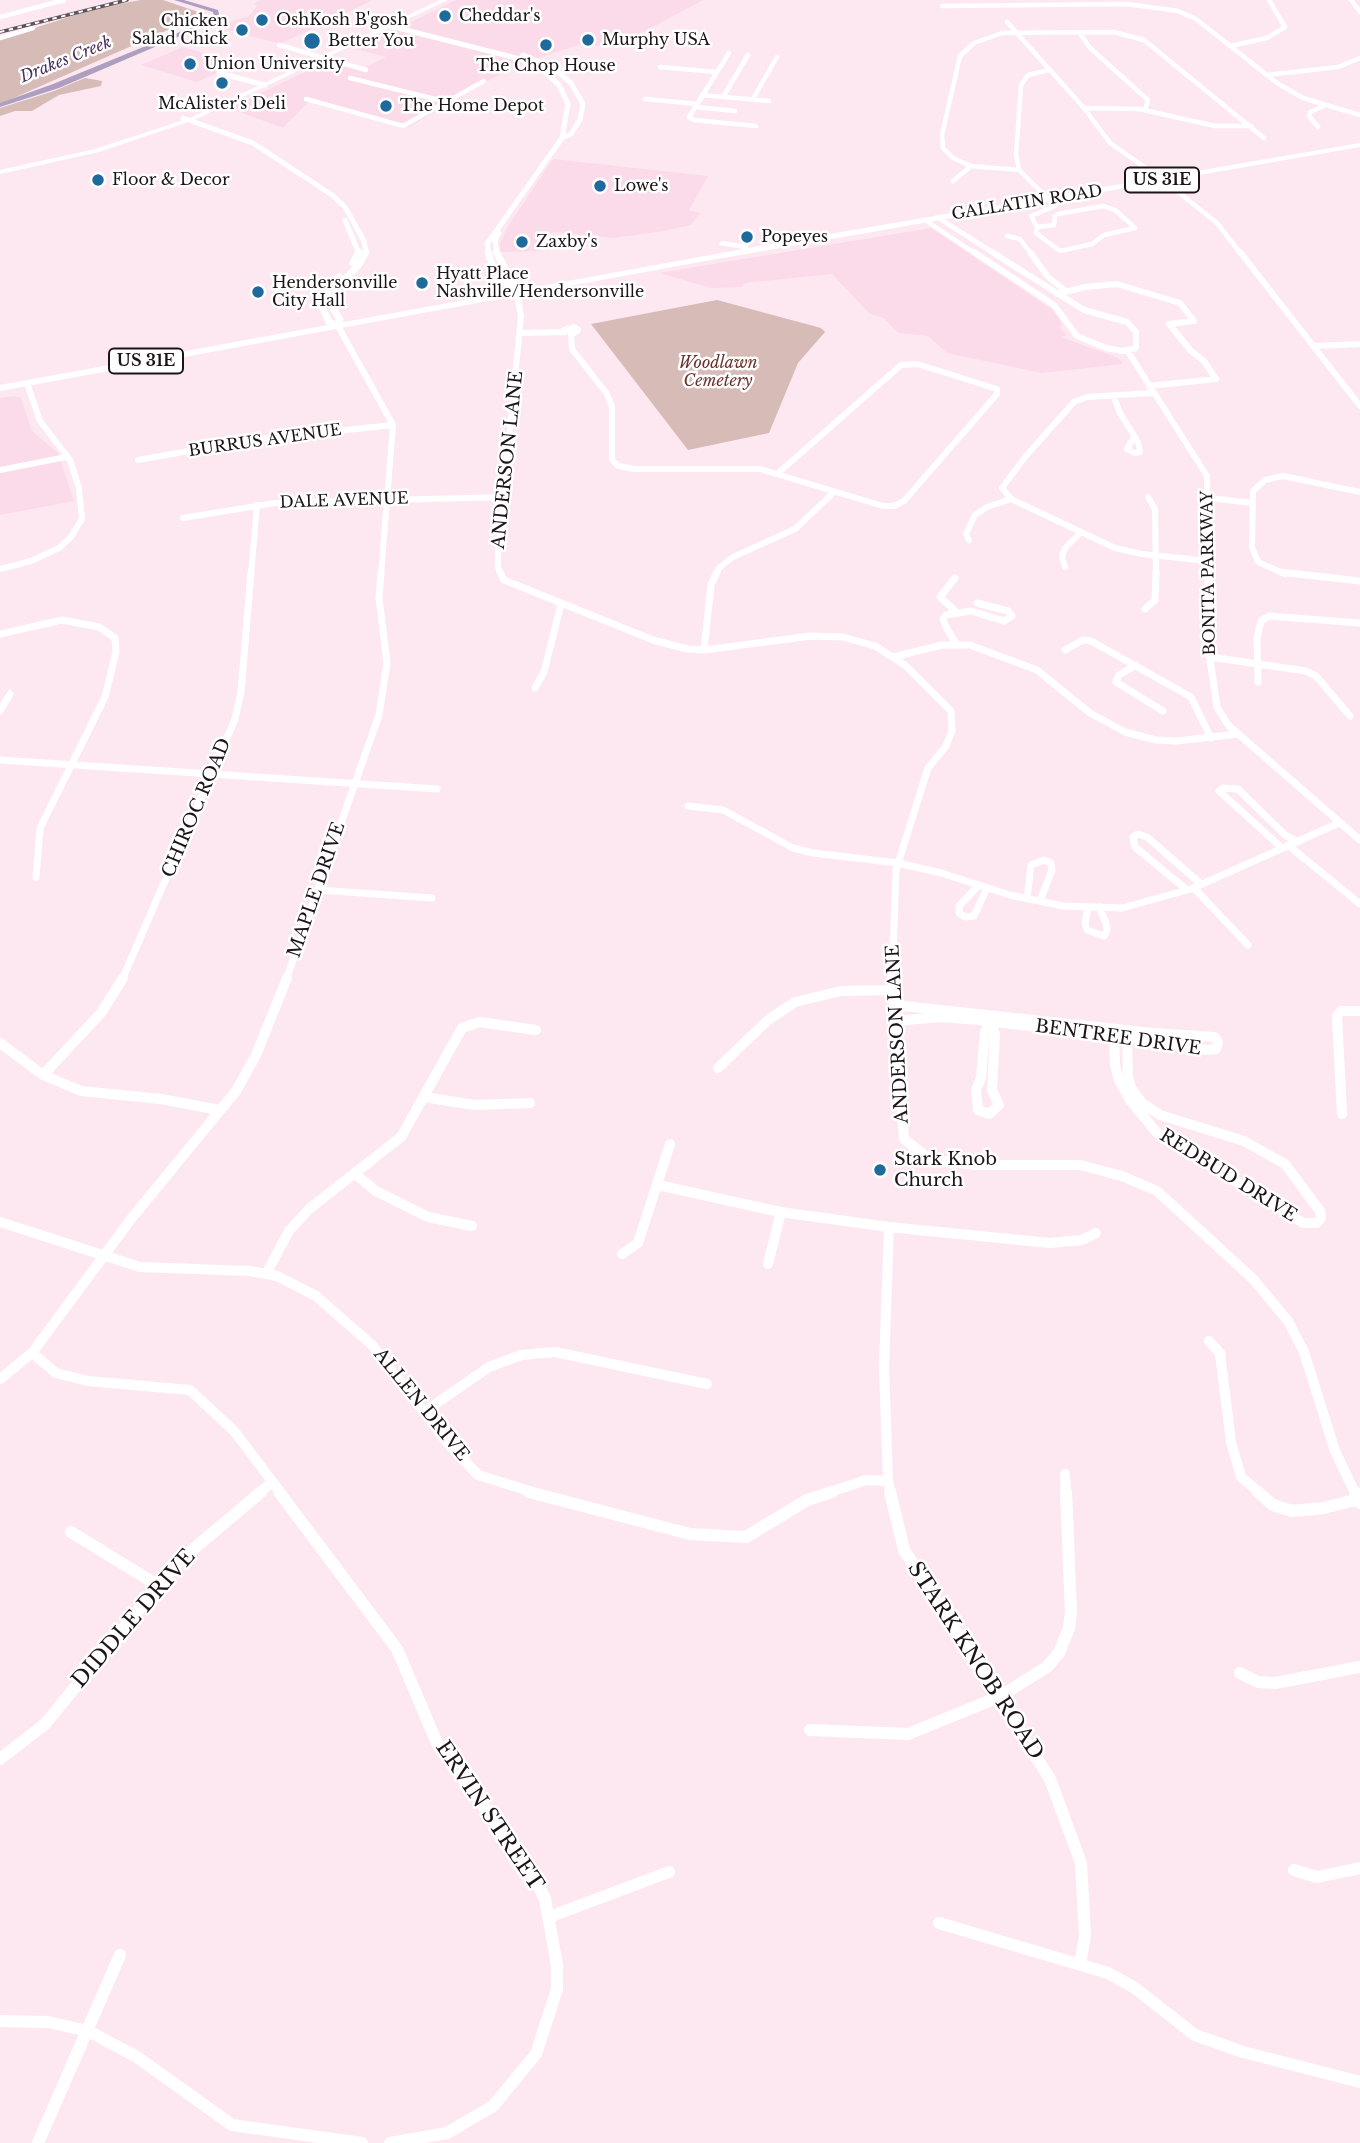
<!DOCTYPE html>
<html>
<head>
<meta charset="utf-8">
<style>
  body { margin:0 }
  canvas { display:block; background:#fde8f2 }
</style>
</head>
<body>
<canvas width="1360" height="2143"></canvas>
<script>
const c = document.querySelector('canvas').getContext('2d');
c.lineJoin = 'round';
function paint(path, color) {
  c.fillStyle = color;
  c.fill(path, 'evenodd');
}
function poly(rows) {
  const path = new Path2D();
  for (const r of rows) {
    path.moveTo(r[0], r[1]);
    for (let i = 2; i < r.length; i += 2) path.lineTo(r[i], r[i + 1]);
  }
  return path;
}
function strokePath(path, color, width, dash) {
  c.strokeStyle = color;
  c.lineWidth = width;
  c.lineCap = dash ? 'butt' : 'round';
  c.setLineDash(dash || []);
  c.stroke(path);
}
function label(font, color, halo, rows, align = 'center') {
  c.font = font + ' "Libre Baskerville",serif';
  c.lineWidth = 5;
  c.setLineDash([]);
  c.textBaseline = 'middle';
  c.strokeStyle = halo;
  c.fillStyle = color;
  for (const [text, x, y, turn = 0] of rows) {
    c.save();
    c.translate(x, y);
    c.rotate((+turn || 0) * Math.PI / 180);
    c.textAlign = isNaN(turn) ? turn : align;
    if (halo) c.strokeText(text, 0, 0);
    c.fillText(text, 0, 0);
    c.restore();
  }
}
paint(poly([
  [261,0,373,0,280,44,221,28,222,25,249,16,257,6,254,4],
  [456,0,703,0,621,44,593,46,582,44,516,65,410,126,401,128,308,102,283,128,229,108,326,62,360,70,386,57,356,49],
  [183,47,239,63,197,82,141,65],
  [553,159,708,176,689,210,700,213,691,225,658,232,613,238,553,232,541,239,540,251,501,252,500,243,507,228],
  [931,228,1054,311,1062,324,1059,327,1067,335,1061,337,1118,358,1123,364,1042,373,947,353,928,336,898,333,884,318,870,314,832,274,745,283,742,287,711,288,659,273],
  [14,396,21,398,32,431,58,453,74,501,0,515,0,398]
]), '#fbdaea');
paint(poly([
  [141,0,163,0,204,14,0,104,0,39,97,8],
  [85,78,102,81,101,86,59,95,32,111,15,111,0,116,0,108,54,91],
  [717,300,821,328,825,332,798,363,769,433,688,450,591,324]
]), '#d6bbb6');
paint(poly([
  [174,0,184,0,218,10,220,19,59,88,0,107,0,103,53,84,214,18,213,12,174,0]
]), '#ae9fc1');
strokePath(poly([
  [1351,0,1360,12],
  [942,6,1127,4,1178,11,1196,19,1277,83,1303,98,1360,115],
  [0,17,64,0],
  [1007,22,1084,108,1110,143,1163,180,1217,223,1241,254],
  [1079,32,1090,48,1148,100,1145,110],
  [0,38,33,28],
  [279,45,366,70],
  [1230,46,1267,38,1285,27,1269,0],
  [729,53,689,117,694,120,756,126],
  [660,67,716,72],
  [1267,75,1338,67,1360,58],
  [350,78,447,102],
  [702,95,769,101],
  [723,97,748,55],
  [306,99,403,126,484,81],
  [645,99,697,104],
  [753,99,777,57],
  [695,107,735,111],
  [1084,108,1139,109,1215,126,1251,126],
  [1318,127,1309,116,1310,112,1324,106],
  [1019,170,971,166,953,158,943,148,942,135,960,56,974,43,1002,33,1114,32,1144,40,1264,138],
  [953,181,971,166],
  [1103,206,1115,210,1135,228,1104,235,1092,244,1060,251,1036,233,1037,227,1054,225,1055,216,1058,214,1103,206],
  [937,217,995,254],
  [925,220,976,254],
  [1037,227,1031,216,1055,206,1019,170,1016,155,1021,85,1028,75,1049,70],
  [1007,236,1020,239,1031,254]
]), '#fff', 4.5);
strokePath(poly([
  [974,252,1054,305,1077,336,1106,348,1123,351,1136,348,1136,332,1127,322,1084,310,992,252],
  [1030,252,1048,277,1066,291],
  [1240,252,1360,406],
  [1057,294,1085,287,1117,284,1180,303,1194,321,1169,324,1191,351,1204,361,1216,379,1149,386],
  [338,326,393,425,381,574],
  [574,327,578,330,574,333,564,330,574,327],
  [520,333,565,332],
  [571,333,572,349,607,394,612,407,612,460,618,466,635,469,760,469,883,506,894,506,904,501,997,394,997,389,917,364,901,365,777,474],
  [1313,346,1360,344],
  [1127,350,1207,476,1208,574],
  [1153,393,1087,397,1074,402,1025,457,1002,488,1011,499,1115,548,1142,554,1208,561],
  [1113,395,1120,413,1138,442,1140,452,1134,453,1127,449,1134,437],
  [138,460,252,440,393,425],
  [0,470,66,457],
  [1148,497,1155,509,1156,574],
  [1208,498,1253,503],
  [183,518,275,503,505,497],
  [969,540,966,534,975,515,987,507,1011,499],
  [1065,567,1062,557,1065,548,1081,532],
  [0,569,31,561,59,548,71,537,82,519,79,488,70,460,40,421,27,383],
  [251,574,257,505],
  [501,574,498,567,498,551,521,316,517,293],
  [716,574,719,568,733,557,795,529,834,492],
  [1285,574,1258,562,1252,547,1253,491,1265,480,1283,476,1360,492]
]), '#fff', 6);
strokePath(poly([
  [500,572,504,580,653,640,687,649,704,650,811,636,843,637,875,646,905,665,951,711,952,731,946,746,928,768,896,870,892,980],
  [1208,572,1209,652,1217,707,1228,725,1360,840],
  [1280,572,1360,581],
  [955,578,940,597,956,612],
  [1145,609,1155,600,1156,572],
  [0,634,62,620,99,627,115,638,116,652,105,697,40,828,36,877],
  [956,644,945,625,943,619,946,615,971,611,1004,621,1012,616,1008,611,977,603],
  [704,650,711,585,717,572],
  [1065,650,1083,640,1091,641,1191,697,1211,738],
  [893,657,942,645,970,645,1037,670,1090,713,1125,732,1156,740,1177,741,1238,734],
  [1210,657,1306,671,1316,676,1350,716],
  [1136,665,1119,675,1116,682,1163,711],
  [1258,682,1257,638,1261,621,1269,616,1360,623],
  [535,688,544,672,561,604],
  [0,711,10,694],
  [0,760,437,789],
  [688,806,723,810,793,848,813,853,898,863,941,873,1010,895,1063,906,1122,908,1191,889,1339,823],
  [1288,845,1360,904],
  [1282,848,1219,791,1223,788,1238,789,1285,835,1297,841],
  [979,885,959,906,959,913,965,917,974,916,987,888],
  [1194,888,1248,945],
  [318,890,432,898],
  [1187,890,1135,847,1133,837,1138,834,1147,837,1201,884],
  [1027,899,1031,865,1044,860,1051,863,1052,870,1040,901],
  [1088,907,1085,924,1087,930,1104,936,1107,931,1106,923,1099,907],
  [122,980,235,719,241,692,251,572],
  [286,980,379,715,387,663,379,598,381,572]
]), '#fff', 7);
strokePath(poly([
  [892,978,904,1139,931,1160,976,1165,1080,1165,1122,1176,1157,1191,1253,1279,1288,1321,1304,1352,1335,1451,1355,1493],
  [894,1005,1153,1033,1215,1037,1218,1042,1216,1049,1207,1050,1171,1043,979,1020,940,1017,896,1021],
  [990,1021,995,1034,992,1090,999,1105,989,1114,978,1110,976,1090,981,1078,985,1032,990,1021],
  [1114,1037,1115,1065,1119,1080,1130,1100,1157,1133,1303,1223,1317,1223,1321,1218,1320,1211,1285,1164,1244,1141,1160,1115,1142,1103,1131,1088,1128,1077,1127,1038],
  [0,1043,43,1075,81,1091,161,1099,219,1110],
  [718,1068,768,1020,795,1002,841,991,893,990],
  [43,1075,101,1013,123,978],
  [424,1097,474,1105,530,1103],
  [1342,1114,1337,1016,1341,1011,1360,1011],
  [355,1174,376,1191,428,1217,472,1226],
  [658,1185,780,1212,889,1227,1050,1243,1082,1240,1096,1233],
  [0,1222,140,1267,250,1271,277,1276,316,1296,372,1345,446,1441,478,1475,536,1493],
  [889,1227,884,1366,888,1481,891,1493],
  [622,1254,638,1243,670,1144],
  [768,1264,781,1212],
  [266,1274,289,1231,309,1209,401,1137,462,1028,479,1022,536,1030],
  [1209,1341,1220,1353,1231,1442,1241,1477,1260,1493],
  [32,1353,56,1373,88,1381,190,1390,234,1431,281,1493],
  [0,1379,32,1353,131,1219,236,1091,256,1055,287,978],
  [424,1412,489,1367,521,1355,555,1352,707,1384],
  [1065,1474,1066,1493],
  [259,1493,272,1482],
  [827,1493,866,1480,888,1481]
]), '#fff', 10);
strokePath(poly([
  [279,1492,397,1649,437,1743,530,1869,545,1899,557,1965,557,1989,536,2054,493,2106,447,2133,390,2143],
  [529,1492,690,1534,746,1537,807,1500,832,1492],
  [890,1492,904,1550,1050,1779,1081,1863,1085,1936,1080,1964],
  [1258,1492,1273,1505,1292,1511,1324,1508,1358,1499],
  [1355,1492,1360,1503],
  [71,1532,159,1586],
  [1240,1673,1258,1682,1275,1683,1360,1667],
  [810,1730,908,1734,999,1697,1047,1667,1059,1653,1069,1628,1071,1612,1066,1492],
  [0,1759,45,1724,177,1563,261,1492],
  [1294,1870,1317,1877,1360,1868],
  [549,1917,669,1872],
  [939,1923,1108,1973,1135,1988,1195,2035,1243,2052,1360,2082],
  [0,2021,48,2022,88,2031,137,2057,232,2125,362,2143],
  [38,2143,120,1955]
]), '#fff', 12);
strokePath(poly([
  [386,22,390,26,520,59,541,69,559,85,568,104,562,138,487,244,489,254],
  [523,55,552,67,571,83,583,104,580,120,571,134,562,138],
  [219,73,265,85],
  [183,118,253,143,332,195,345,207,364,241,366,254],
  [345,220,359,254],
  [497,254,495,239,499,233]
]), '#fff', 5);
strokePath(poly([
  [488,252,494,270,517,293],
  [496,252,517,290],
  [353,263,359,252],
  [338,326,340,320,333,308,337,287,358,266,366,252],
  [338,326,329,322,323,309,329,286,339,277]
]), '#fff', 7);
paint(poly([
  [440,0,448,0,194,120,99,152,0,174,0,170,95,149,190,118,440,0]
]), '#fff');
paint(poly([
  [1360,143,1360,147,694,263,0,391,0,385,743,249,720,245,719,243,723,241,748,245,748,248,1360,143]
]), '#fff');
const rail = poly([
  [0,32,127,0]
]);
strokePath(rail, '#5e5258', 3.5);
strokePath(rail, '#fff', 2, [4.5]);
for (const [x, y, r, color] of [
  [445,16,7,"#1e6a9d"],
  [262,20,7,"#1e6a9d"],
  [242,30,7,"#1e6a9d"],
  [588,40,7,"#1e6a9d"],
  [312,41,9,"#1e6a9d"],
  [546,45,7,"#1e6a9d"],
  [190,64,7,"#1e6a9d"],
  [222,83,7,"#1e6a9d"],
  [386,106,7,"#1e6a9d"],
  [98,180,7,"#1e6a9d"],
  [600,186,7,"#1e6a9d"],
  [747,237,7,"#1e6a9d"],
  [522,242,7,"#1e6a9d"],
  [422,283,7,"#1e6a9d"],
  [258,292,7,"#1e6a9d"],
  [880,1170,7,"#1e6a9d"]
]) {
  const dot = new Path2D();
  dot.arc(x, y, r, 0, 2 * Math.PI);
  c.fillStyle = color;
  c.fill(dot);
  strokePath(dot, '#fff', 2.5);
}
label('16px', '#1c1418', '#fff', [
  ["Cheddar's",459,16],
  ["OshKosh B'gosh",276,20],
  ["Chicken",228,21,"right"],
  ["Salad Chick",228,39,"right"],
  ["Murphy USA",602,40],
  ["Better You",328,41],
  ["Union University",204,64],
  ["The Chop House",546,66,"center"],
  ["McAlister's Deli",222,104,"center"],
  ["The Home Depot",400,106],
  ["Floor & Decor",112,180],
  ["Lowe's",614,186],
  ["Popeyes",761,237],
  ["Zaxby's",536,242],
  ["Hyatt Place",436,274],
  ["Nashville/Hendersonville",436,292],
  ["Hendersonville",272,283],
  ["City Hall",272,301]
], 'left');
label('italic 16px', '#483260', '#fff', [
  ["Drakes Creek",66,60,-22]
]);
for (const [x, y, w] of [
  [1162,180,74],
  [146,361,74]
]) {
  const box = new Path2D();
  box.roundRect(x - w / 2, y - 12.5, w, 25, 5);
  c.fillStyle = '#fff';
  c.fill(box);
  strokePath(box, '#1c1418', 2);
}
label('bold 16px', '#1c1418', null, [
  ["US 31E",1162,180],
  ["US 31E",146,361]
]);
label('16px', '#1c1418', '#fff', [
  ["GALLATIN ROAD",1027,203,-9],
  ["BURRUS AVENUE",265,441,-8],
  ["DALE AVENUE",344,501,-2],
  ["BONITA PARKWAY",1209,573,-91]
]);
label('italic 16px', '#6a322c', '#fff', [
  ["Woodlawn",718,363],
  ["Cemetery",718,381]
]);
label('18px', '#1c1418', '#fff', [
  ["ANDERSON LANE",508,460,-84],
  ["CHIROC ROAD",197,808,-67],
  ["MAPLE DRIVE",317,890,-71],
  ["ANDERSON LANE",898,1034,-93],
  ["BENTREE DRIVE",1118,1038,8],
  ["REDBUD DRIVE",1228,1176,32],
  ["ALLEN DRIVE",421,1405,51]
]);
label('18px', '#1c1418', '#fff', [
  ["Stark Knob",894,1160],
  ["Church",894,1181]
], 'left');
label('21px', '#1c1418', '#fff', [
  ["DIDDLE DRIVE",134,1619,-49],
  ["STARK KNOB ROAD",975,1661,57],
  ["ERVIN STREET",489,1816,56]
]);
</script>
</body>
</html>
